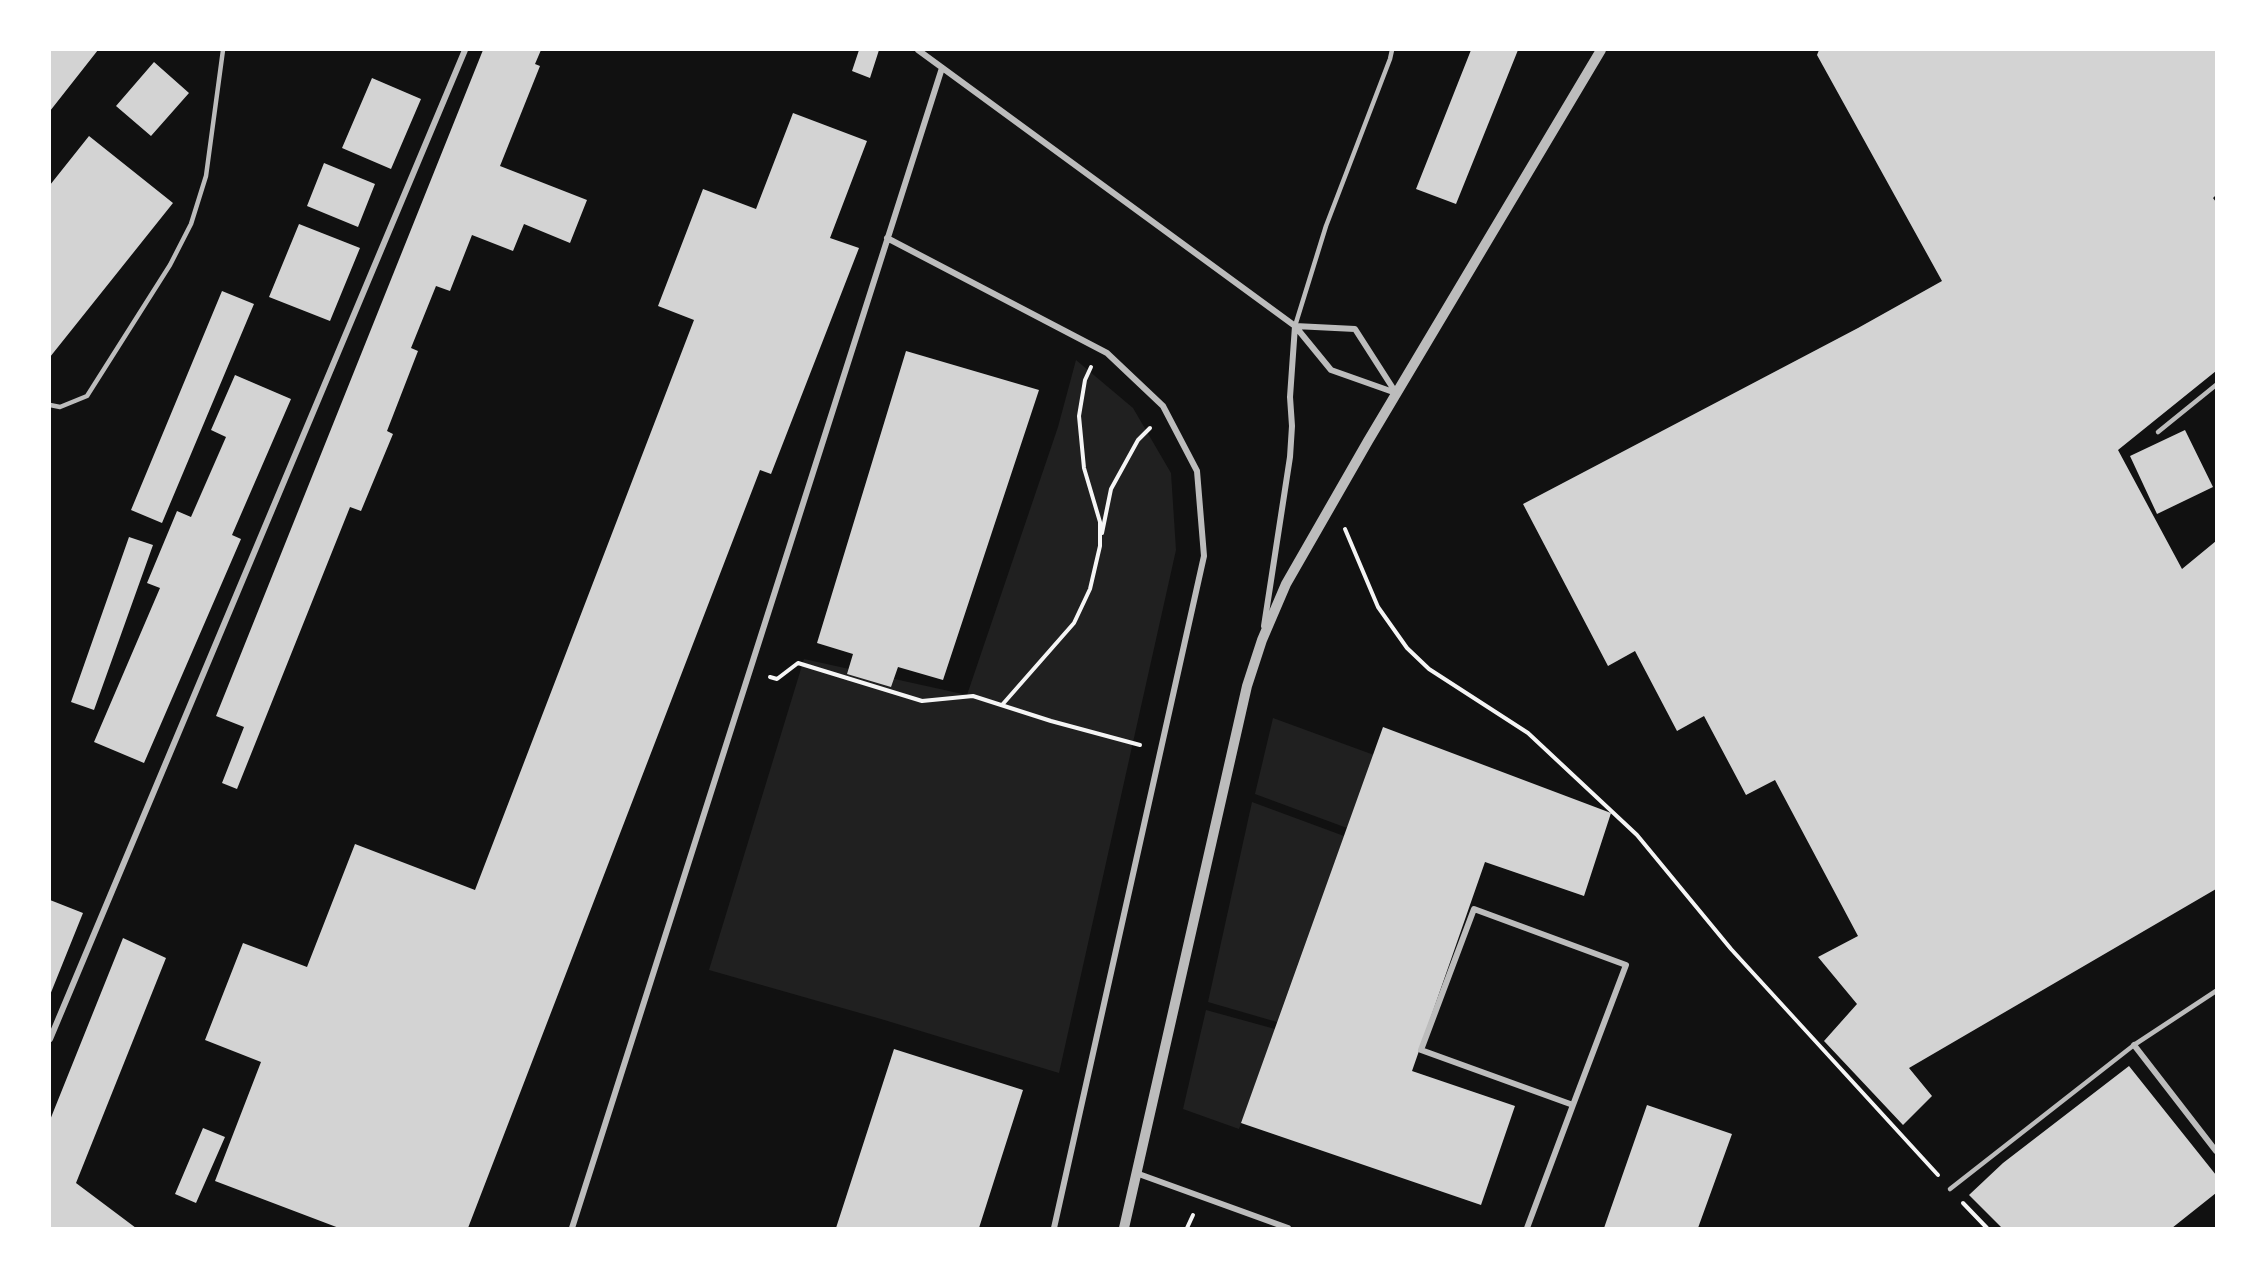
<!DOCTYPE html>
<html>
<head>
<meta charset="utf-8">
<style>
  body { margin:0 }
  #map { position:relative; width:2266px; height:1278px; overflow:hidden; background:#111; font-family:"DM Sans",sans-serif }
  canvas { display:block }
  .frame { position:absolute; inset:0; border:51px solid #fff; pointer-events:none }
</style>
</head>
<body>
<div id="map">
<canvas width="2266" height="1278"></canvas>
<div class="frame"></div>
</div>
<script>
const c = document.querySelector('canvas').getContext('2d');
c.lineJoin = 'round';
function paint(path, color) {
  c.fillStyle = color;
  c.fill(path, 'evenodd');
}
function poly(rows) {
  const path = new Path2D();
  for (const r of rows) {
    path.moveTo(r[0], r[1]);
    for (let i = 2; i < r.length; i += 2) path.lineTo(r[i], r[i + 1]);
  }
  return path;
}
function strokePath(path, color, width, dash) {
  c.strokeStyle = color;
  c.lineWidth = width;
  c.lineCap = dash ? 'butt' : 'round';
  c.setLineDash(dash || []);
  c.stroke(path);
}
paint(poly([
  [1076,360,1133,408,1171,473,1176,550,1059,1073,881,1019,709,970,804,659,967,695,1058,427],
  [1273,718,1374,755,1347,828,1255,794],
  [1252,802,1344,836,1277,1022,1208,1002],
  [1206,1010,1275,1029,1239,1129,1183,1109]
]), '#202020');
paint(poly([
  [50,50,98,50,50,111],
  [483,50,541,50,535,64,540,66,500,166,587,200,570,243,524,224,513,251,472,235,450,291,436,286,411,348,418,351,387,431,393,434,361,511,350,507,237,789,222,783,244,727,216,716],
  [859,50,879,50,870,78,852,71],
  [1471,50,1518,50,1456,204,1416,189],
  [1819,50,2216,50,2216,195,2213,198,2216,202,2216,371,2118,450,2182,569,2216,541,2216,889,1909,1068,1932,1096,1903,1125,1824,1041,1857,1004,1818,957,1858,936,1775,780,1746,795,1704,716,1677,731,1635,651,1608,666,1523,504,1858,328,1942,281,1817,55],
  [154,62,189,93,151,136,116,106],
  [372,78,421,99,391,169,342,148],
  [793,113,867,141,830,238,859,248,771,474,760,470,468,1228,339,1228,215,1181,261,1062,205,1040,243,943,307,967,355,844,475,890,694,320,658,306,703,189,756,209],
  [89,136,173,203,50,357,50,185],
  [324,163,375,184,358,227,307,206],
  [299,224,360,248,330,321,269,297],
  [222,291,254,304,162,523,131,510],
  [906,351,1039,390,943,680,898,667,891,687,847,674,853,654,817,643],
  [235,375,291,399,232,535,241,539,144,763,94,742,160,588,147,583,177,511,191,517,226,437,211,430],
  [2185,430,2213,487,2157,514,2130,456],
  [129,537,153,545,94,710,71,702],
  [1383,727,1611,813,1584,896,1485,862,1412,1071,1515,1106,1481,1205,1241,1123],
  [50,900,83,913,50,995],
  [123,938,166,958,76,1183,136,1228,52,1228,50,1226,50,1120],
  [894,1049,1023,1090,979,1228,836,1228],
  [2129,1066,2216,1175,2216,1193,2172,1228,2002,1228,1969,1195,2003,1163],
  [1647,1105,1732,1134,1698,1228,1604,1228],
  [203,1128,225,1137,196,1203,175,1194]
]), '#d3d3d3');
strokePath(poly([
  [1345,529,1378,607,1407,648,1429,669,1528,733,1637,835,1731,949,1938,1175],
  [1102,533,1111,489,1138,440,1150,428],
  [770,677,777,679,798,663,922,701,973,696,1051,721,1140,745],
  [1002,705,1074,623,1090,589,1100,546,1100,522,1084,468,1079,416,1085,380,1091,367],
  [1963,1203,1987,1228],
  [1187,1228,1193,1215]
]), '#f5f5f5', 4);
strokePath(poly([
  [1295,326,1326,226,1390,59,1392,50],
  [50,405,60,407,87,396,170,265,191,224,206,176,223,50],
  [2158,432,2216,385],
  [1950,1189,2134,1045,2216,991]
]), '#bcbcbc', 4.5);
strokePath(poly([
  [918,50,1295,326,1331,370,1396,393],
  [887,238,1107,353,1163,406,1197,471,1204,556,1054,1228],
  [1295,326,1355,329,1396,393],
  [1264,626,1290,457,1292,426,1290,397,1295,326],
  [50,1039,465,50],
  [2134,1045,2216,1151],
  [1136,1173,1288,1228],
  [572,1228,942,68],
  [1527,1228,1573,1105,1626,965,1474,909,1421,1050,1573,1105]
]), '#bcbcbc', 6);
strokePath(poly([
  [1124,1228,1247,686,1262,640,1286,584,1368,441,1601,50]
]), '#bcbcbc', 10);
</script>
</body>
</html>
